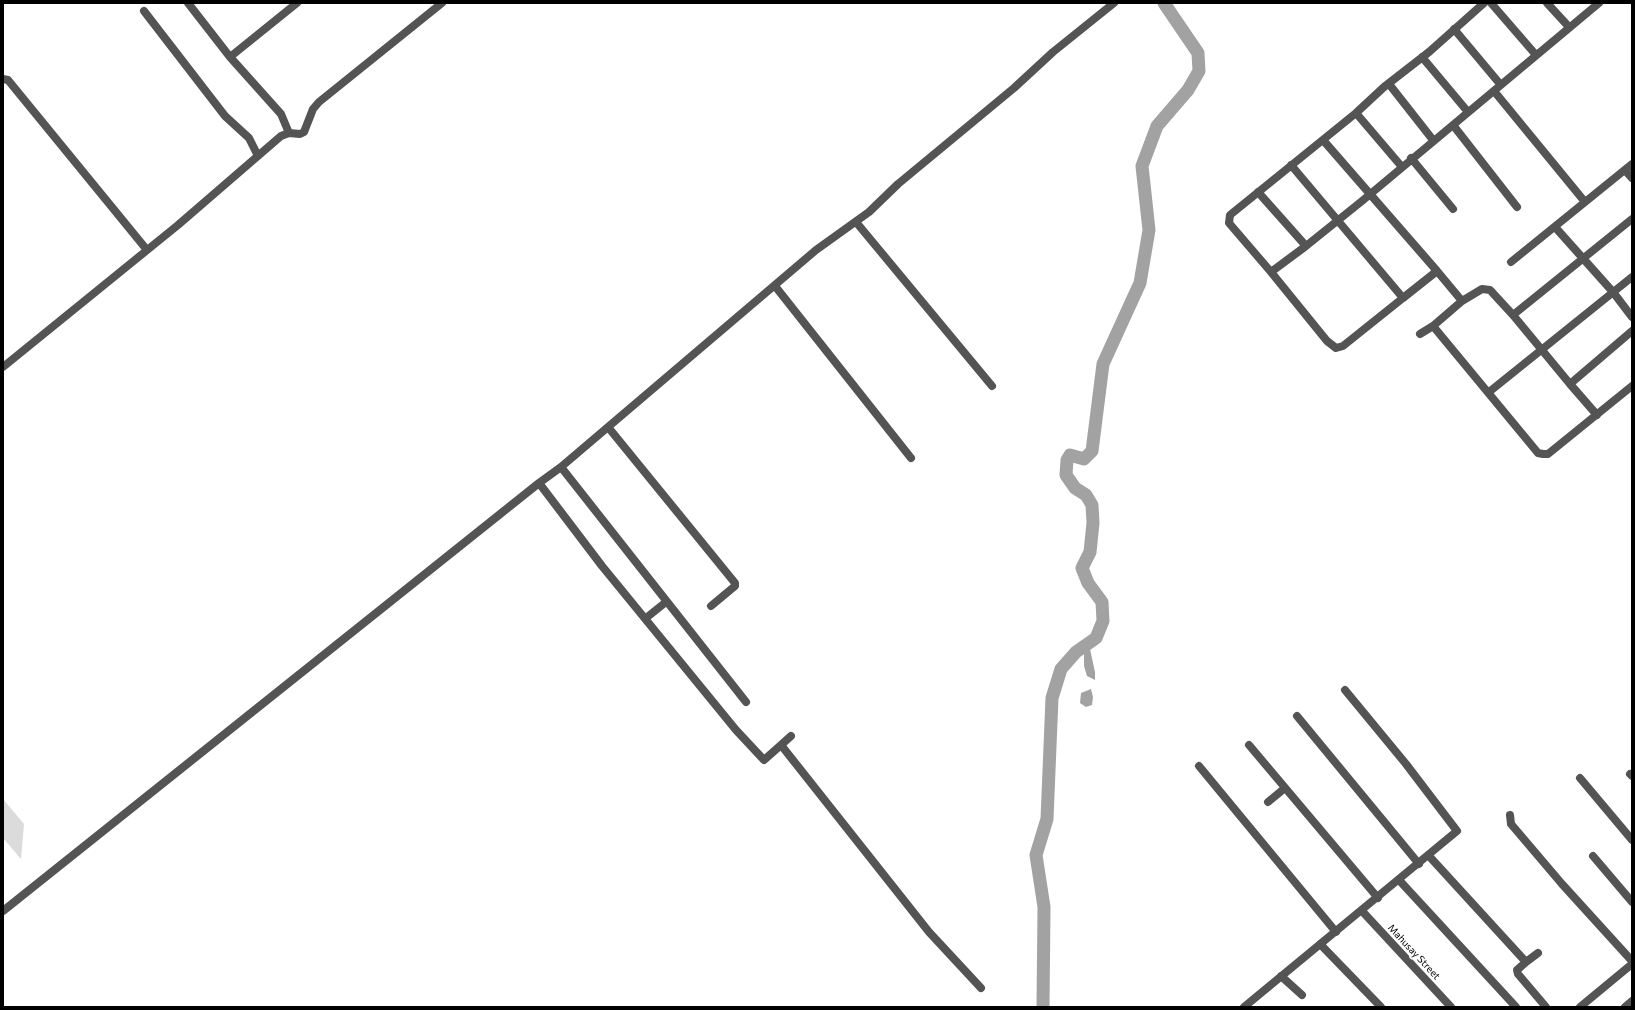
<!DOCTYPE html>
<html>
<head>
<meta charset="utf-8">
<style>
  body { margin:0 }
  #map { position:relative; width:1635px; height:1010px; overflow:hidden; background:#fff; font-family:Commissioner,sans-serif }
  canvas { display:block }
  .frame { position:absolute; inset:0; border:4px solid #000; pointer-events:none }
</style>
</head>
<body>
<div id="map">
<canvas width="1635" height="1010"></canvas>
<div class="frame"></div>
</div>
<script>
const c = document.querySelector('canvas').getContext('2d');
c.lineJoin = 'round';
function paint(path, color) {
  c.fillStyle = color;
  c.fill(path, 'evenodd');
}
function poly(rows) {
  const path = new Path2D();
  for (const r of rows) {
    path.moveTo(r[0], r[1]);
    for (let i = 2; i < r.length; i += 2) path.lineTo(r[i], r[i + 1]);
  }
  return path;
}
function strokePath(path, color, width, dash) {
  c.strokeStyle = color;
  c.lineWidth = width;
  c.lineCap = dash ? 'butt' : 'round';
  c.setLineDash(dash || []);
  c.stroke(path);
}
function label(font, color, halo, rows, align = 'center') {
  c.font = font + ' Commissioner,sans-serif';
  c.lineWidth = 4;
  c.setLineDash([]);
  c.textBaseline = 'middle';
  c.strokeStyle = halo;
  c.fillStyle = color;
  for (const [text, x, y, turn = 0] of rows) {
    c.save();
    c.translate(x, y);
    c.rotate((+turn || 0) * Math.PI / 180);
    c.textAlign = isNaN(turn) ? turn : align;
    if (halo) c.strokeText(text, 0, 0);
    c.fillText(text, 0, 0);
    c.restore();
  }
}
paint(poly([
  [3,799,24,824,21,859,3,838]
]), '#dbdbdb');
paint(poly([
  [1090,649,1095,672,1095,680,1087,676,1084,666,1084,653],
  [1091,689,1093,697,1092,705,1086,707,1080,703,1081,693]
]), '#a2a2a2');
strokePath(poly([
  [1043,1007,1044,907,1036,855,1047,819,1052,698,1061,669,1076,652,1096,638,1103,621,1102,602,1088,583,1082,568,1090,552,1093,523,1092,505,1086,495,1075,488,1066,475,1067,460,1070,455,1084,459,1092,451,1103,364,1140,283,1149,230,1142,166,1157,126,1188,90,1199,71,1198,53,1164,3]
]), '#a2a2a2', 13);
strokePath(poly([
  [188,3,230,57,281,114,289,133],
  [1491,3,1536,55],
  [1547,3,1569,27],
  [144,11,225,116,249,138,258,156],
  [1454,29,1500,84],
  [230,57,297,3],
  [1422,57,1468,112],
  [3,79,8,80,147,250],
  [1389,84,1433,140],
  [1494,91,1585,202],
  [1356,113,1402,167],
  [1453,125,1517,207],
  [1411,158,1453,209],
  [1291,165,1403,298,1437,271,1323,140],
  [1625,170,1632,178],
  [1258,192,1306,246],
  [856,222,992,386],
  [1555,227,1613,292,1632,317],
  [1511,262,1632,164],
  [1437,271,1462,301],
  [1271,272,1229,223,1230,215,1356,113,1384,87,1429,52,1484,3],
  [775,286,911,458],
  [1403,298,1343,346,1336,348,1327,341,1271,272,1306,246,1362,201,1599,3],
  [1513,315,1632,219],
  [1632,331,1570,384,1513,315,1490,290,1482,289,1462,301,1433,326,1538,453,1543,454,1548,454,1632,386],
  [1420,334,1433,326],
  [3,367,178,225,281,136,289,133,300,134,304,132,313,109,319,102,442,3],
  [1570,384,1597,415],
  [1489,392,1632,277],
  [608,427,735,583,735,586,711,606],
  [561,467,746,702],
  [539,483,602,566,736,730,764,760,781,745,929,932,981,988],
  [646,618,666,602],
  [1297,716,1419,864],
  [781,745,791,736],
  [1249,745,1378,898],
  [1199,766,1336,932],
  [1630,774,1632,776],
  [1580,778,1632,840],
  [1268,802,1285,788],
  [1510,815,1511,824,1562,884,1632,961],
  [1429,856,1526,962,1517,970,1518,974,1546,1007],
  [1593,856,1632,902],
  [1399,880,1516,1007],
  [3,911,539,483,561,467,816,250,869,212,898,184,1014,88,1053,52,1114,3],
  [1362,911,1451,1007],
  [1320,944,1381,1007],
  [1526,962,1538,953],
  [1281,976,1302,995],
  [1244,1007,1457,831,1406,764,1345,690],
  [1580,1007,1632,964],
  [1625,1007,1632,1001]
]), '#545454', 8);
label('10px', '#000', '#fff', [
  ["Mahusay Street",1414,952,47]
]);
</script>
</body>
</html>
